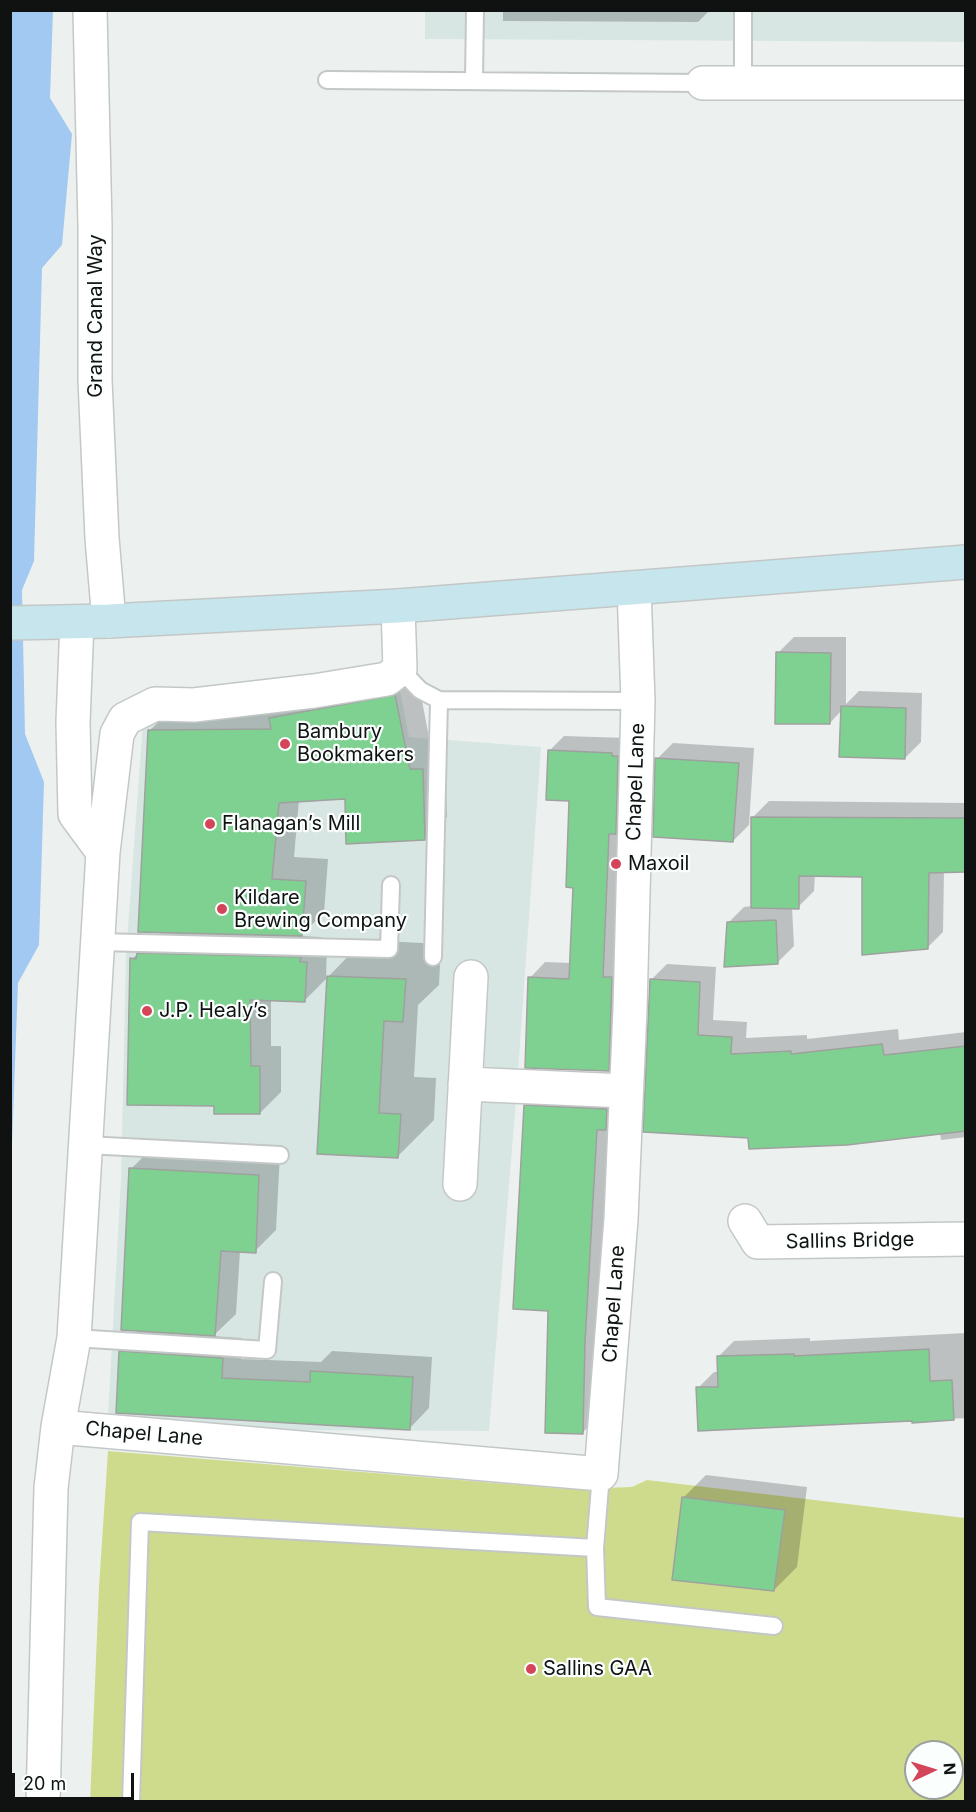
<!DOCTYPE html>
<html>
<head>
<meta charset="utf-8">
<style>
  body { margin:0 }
  #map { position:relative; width:976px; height:1812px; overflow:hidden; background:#ecf1f0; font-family:Inter,sans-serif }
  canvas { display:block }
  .frame { position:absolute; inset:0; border:12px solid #101211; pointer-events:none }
  .north { position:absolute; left:904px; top:1740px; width:60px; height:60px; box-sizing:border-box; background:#fafefd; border:2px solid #9ca09f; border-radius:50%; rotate:86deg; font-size:16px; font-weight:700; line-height:24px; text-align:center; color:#101211 }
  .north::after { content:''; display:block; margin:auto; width:21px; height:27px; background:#d54559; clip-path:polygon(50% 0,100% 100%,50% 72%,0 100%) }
  .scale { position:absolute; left:12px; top:1773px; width:122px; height:27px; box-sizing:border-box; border:3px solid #101211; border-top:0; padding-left:8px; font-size:18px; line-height:21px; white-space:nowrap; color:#101211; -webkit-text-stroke:4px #fafefd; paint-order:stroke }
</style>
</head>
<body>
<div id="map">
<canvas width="976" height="1812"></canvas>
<div class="frame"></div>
<div class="north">N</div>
<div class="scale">20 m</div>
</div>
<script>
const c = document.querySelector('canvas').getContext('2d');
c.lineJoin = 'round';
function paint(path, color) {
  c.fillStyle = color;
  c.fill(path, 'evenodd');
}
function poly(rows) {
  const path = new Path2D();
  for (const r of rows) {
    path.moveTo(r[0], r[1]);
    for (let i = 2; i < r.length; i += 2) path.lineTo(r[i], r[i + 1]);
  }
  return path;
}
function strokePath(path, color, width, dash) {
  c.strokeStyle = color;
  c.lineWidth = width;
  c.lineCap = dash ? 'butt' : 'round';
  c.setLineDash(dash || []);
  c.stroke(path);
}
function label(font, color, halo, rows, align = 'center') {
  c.font = font + ' Inter,sans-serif';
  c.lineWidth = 4.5;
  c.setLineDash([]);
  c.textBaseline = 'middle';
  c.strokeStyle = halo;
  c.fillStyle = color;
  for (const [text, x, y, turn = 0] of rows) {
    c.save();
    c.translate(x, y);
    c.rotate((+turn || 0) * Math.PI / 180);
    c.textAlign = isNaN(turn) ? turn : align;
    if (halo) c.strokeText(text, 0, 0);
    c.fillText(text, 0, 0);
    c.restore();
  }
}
paint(poly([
  [425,11,965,11,965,42,425,39],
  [398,680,409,737,541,747,516,1100,489,1431,255,1430,108,1416,121,1179,126,955,143,721]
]), '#d8e6e3');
paint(poly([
  [108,1451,568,1489,632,1487,647,1480,965,1518,965,1801,90,1802,99,1587],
  [916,1752,952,1752,952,1788,916,1788]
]), '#cedb8d');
paint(poly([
  [53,10,50,98,72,134,62,245,42,268,34,561,22,590,25,734,44,782,39,945,18,983,11,1171,10,11]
]), '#a1c9f2');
paint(poly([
  [503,10,710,10,698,22,503,21],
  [794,637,846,637,846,704,859,691,922,693,921,742,905,758,842,710,830,723,778,653],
  [417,674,431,748,445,747,447,817,425,839,346,797,299,800,294,857,328,859,324,913,300,936,321,937,321,942,327,942,326,979,364,940,441,944,439,985,418,1005,414,1077,436,1078,434,1120,398,1156,319,1152,328,977,305,1000,271,999,271,1046,281,1046,281,1092,260,1113,215,1105,132,959,161,932,149,731,172,709,293,697],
  [564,736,627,738,623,1055,608,1070,530,978,545,962,571,963,574,886,570,800,549,751],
  [673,743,754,748,749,825,733,841,657,759],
  [769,801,966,803,966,870,944,871,943,932,927,948,864,875,815,874,814,891,798,907,792,907,794,946,778,962,728,923,744,907,752,906,753,817],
  [667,964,716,967,713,1020,747,1022,746,1038,807,1035,807,1039,898,1029,899,1040,966,1032,966,1137,941,1140,940,1133,749,1136,651,980],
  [541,1090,622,1094,599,1416,583,1432,550,1310,525,1106],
  [152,1148,280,1154,276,1230,255,1251,240,1251,236,1314,213,1336,242,1338,241,1359,321,1362,332,1351,432,1357,429,1408,409,1429,120,1352,142,1330,131,1169],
  [966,1333,966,1418,914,1421,698,1388,714,1372,719,1372,718,1357,734,1341,810,1338,810,1341],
  [706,1475,807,1487,797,1567,774,1590,683,1498]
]), '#0003');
const building = poly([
  [776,652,831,653,830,724,775,724,776,652],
  [395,695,410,769,423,769,425,840,346,844,345,799,279,803,272,879,306,881,302,936,138,932,148,730,271,729,269,718,395,695],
  [841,706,906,708,905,759,839,757,841,706],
  [548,750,612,753,612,756,618,756,616,834,609,834,603,977,612,977,609,1071,525,1068,528,977,569,979,573,888,566,887,569,801,546,800,548,750],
  [655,758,739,763,733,842,653,837,655,758],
  [751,817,966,818,966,872,929,873,928,949,862,955,862,877,799,876,799,909,751,908,751,817],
  [776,920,778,964,724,967,727,922,776,920],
  [137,953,301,957,300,962,307,962,305,1002,250,1000,251,1066,260,1066,260,1114,214,1114,214,1106,127,1105,130,958,136,959,137,953],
  [327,976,406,979,403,1022,384,1021,379,1113,401,1114,398,1158,317,1154,327,976],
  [650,979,700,982,698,1035,732,1037,731,1054,791,1051,791,1054,882,1044,884,1055,966,1046,966,1131,847,1145,749,1149,748,1138,643,1132,650,979],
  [524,1105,607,1109,606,1130,597,1130,585,1343,583,1434,545,1433,548,1311,513,1309,524,1105],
  [129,1168,259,1175,256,1253,221,1251,215,1336,121,1330,129,1168],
  [929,1349,930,1381,952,1380,954,1420,912,1423,912,1421,698,1431,696,1387,718,1387,717,1356,794,1354,794,1356,929,1349],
  [119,1351,223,1358,222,1378,310,1382,310,1371,413,1377,410,1430,116,1413,119,1351],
  [682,1497,785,1510,774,1591,672,1580,682,1497]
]);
paint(building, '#7fd191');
strokePath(building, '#9ea19e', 1.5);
const lane = poly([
  [743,10,743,83],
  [327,80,703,83],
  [474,81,475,10],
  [400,669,420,690,439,700,638,701],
  [98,942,389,949,391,885],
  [433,957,439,700],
  [86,1145,280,1155],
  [74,1338,267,1350,273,1281],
  [601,1474,595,1548,597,1607,774,1626],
  [131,1802,140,1522,595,1548]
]);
const street = poly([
  [90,10,95,226,95,380,102,538,109,621],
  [703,83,966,83],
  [77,622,73,722,75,814,103,852],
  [465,1084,626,1091],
  [460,1184,471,977],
  [745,1221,758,1242,966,1239],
  [58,1427,601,1474,621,1219,630,1009,638,701,634,588],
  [43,1802,51,1488,58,1427,74,1338,103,852,117,734,125,719,155,704,194,705,314,691,387,679,400,669,398,606]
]);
const secondary = poly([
  [10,623,109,621,398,606,966,562]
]);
strokePath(lane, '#c3c8c7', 20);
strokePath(street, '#c3c8c7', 36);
strokePath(secondary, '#c3c8c7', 36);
strokePath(lane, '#fff', 16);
strokePath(street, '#fff', 33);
strokePath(secondary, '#c7e5ed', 33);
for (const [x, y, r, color] of [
  [285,744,6,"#d54559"],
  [210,824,6,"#d54559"],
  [616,864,6,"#d54559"],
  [222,909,6,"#d54559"],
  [147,1011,6,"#d54559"],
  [531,1669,6,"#d54559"]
]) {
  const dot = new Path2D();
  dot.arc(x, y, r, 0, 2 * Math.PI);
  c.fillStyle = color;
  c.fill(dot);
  strokePath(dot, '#fafefd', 2);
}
label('20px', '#101211', '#fafefd', [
  ["Grand Canal Way",96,316,-90],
  ["Chapel Lane",636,782,-88],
  ["Sallins Bridge",850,1241,-1],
  ["Chapel Lane",614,1304,-86],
  ["Chapel Lane",144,1434,5]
]);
label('20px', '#101211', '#fafefd', [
  ["Bambury",297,732],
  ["Bookmakers",297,755],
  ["Flanagan’s Mill",222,824],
  ["Maxoil",628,864],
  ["Kildare",234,898],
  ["Brewing Company",234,921],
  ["J.P. Healy’s",159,1011],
  ["Sallins GAA",543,1669]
], 'left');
</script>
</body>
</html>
